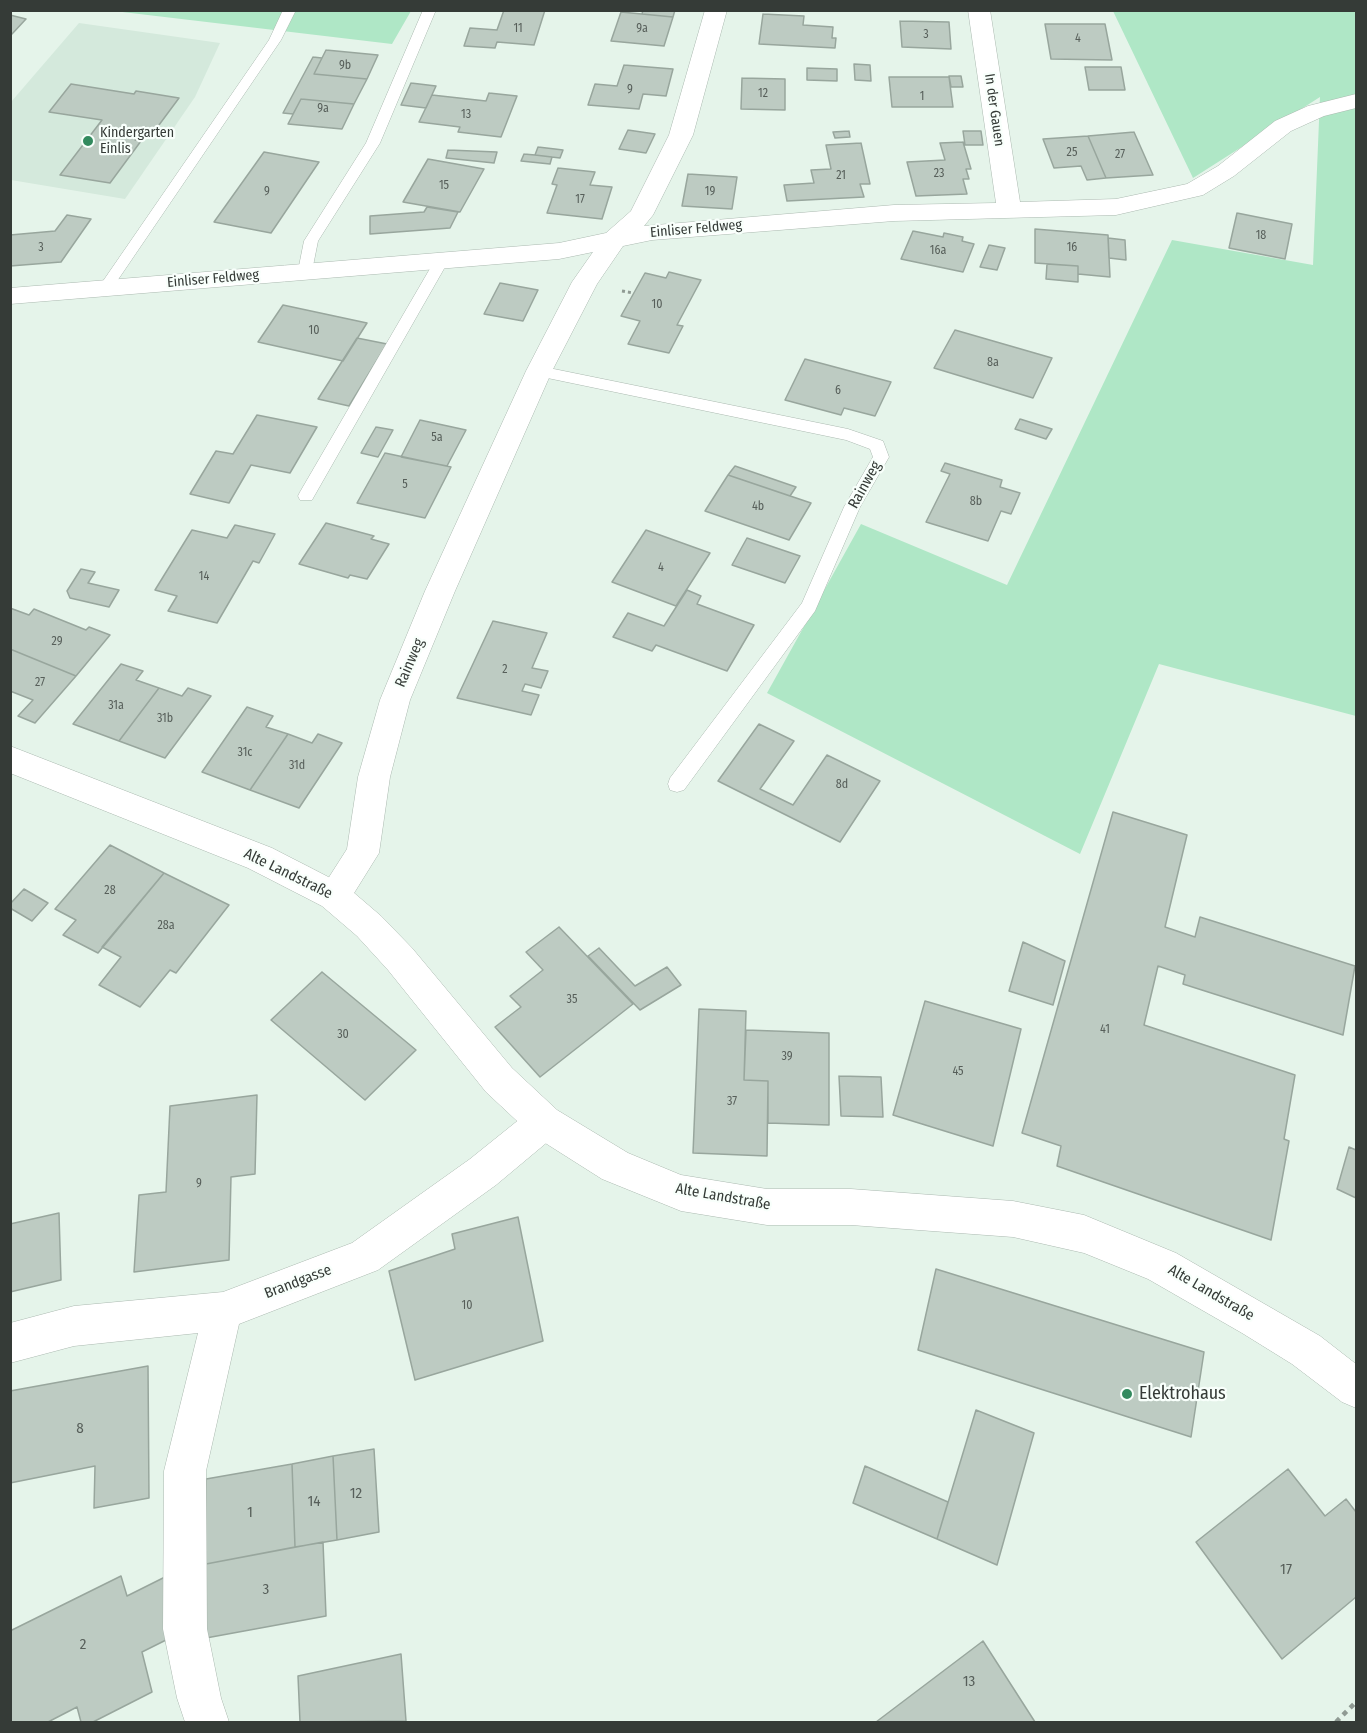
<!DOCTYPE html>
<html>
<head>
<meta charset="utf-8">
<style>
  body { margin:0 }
  #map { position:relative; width:1367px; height:1733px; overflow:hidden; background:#e5f4ea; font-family:"Fira Sans Condensed",sans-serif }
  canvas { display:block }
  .frame { position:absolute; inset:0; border:12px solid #353b37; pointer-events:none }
</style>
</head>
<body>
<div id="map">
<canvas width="1367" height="1733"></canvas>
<div class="frame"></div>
</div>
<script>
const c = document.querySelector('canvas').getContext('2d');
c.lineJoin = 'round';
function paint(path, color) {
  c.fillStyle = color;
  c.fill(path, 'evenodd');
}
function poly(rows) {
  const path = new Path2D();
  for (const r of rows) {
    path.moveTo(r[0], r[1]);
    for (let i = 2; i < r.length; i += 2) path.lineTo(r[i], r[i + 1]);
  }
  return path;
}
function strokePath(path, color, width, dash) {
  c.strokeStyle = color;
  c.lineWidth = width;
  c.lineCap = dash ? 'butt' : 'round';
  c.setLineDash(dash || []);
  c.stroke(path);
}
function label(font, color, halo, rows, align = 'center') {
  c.font = font + ' "Fira Sans Condensed",sans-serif';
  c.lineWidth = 4.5;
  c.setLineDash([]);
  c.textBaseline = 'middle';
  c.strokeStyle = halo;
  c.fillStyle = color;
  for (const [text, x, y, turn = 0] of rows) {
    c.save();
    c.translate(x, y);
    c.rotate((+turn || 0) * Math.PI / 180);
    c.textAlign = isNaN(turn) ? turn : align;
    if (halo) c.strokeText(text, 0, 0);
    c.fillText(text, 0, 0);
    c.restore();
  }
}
paint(poly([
  [79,23,220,43,195,97,125,199,11,180,11,102]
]), '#d4e9dc');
paint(poly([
  [114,11,411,11,392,44],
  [1113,11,1356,11,1356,716,1159,664,1080,854,767,693,861,524,1007,585,1172,240,1313,265,1320,97,1193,178]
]), '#afe7c6');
const building = poly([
  [504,10,545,10,534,45,497,42,495,48,464,46,470,28,497,30,504,10],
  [643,10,675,10,673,17,642,14,643,10],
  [621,12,673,17,664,46,611,41,621,12],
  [763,14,804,16,803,25,833,27,832,38,836,38,835,48,759,44,763,14],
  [10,15,26,19,12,34,10,34,10,15],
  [900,21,949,22,951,49,902,47,900,21],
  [1045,24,1105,24,1112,60,1051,59,1045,24],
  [326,50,378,55,367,79,314,74,326,50],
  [313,57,322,58,314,74,367,79,354,104,301,99,293,114,283,113,313,57],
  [854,64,870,65,871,81,855,80,854,64],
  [624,65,673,69,666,96,643,94,639,109,588,105,595,84,617,86,624,65],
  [1085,67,1121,67,1125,90,1089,90,1085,67],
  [807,68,837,69,837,81,807,80,807,68],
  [949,76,961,76,963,87,951,87,949,76],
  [889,77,949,77,953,107,892,107,889,77],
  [742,78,785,79,785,110,741,109,742,78],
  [411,83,436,86,426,108,401,105,411,83],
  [71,84,134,94,136,91,179,98,156,129,144,127,135,140,141,141,110,183,60,175,102,120,49,112,71,84],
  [489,93,517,96,501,137,458,132,460,127,419,122,432,95,486,101,489,93],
  [301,99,354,104,342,129,288,124,301,99],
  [628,130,655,134,646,153,619,149,628,130],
  [849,131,850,137,835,138,833,132,849,131],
  [963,131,981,131,983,145,965,145,963,131],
  [1134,132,1153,175,1106,178,1088,136,1134,132],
  [1088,136,1106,178,1087,180,1081,166,1054,168,1043,139,1088,136],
  [963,142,971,169,966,169,969,179,963,179,967,194,916,196,907,162,945,160,940,143,963,142],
  [861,143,870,184,860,184,864,197,787,201,784,185,814,183,811,170,831,169,826,145,861,143],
  [538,147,555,149,563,150,560,158,535,155,538,147],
  [448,150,497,152,494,163,446,158,448,150],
  [264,152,319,162,271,233,214,222,264,152],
  [524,154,535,155,552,157,550,164,521,161,524,154],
  [428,159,484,169,460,212,403,202,428,159],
  [558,168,595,172,590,185,612,187,602,219,547,213,557,185,552,184,558,168],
  [688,174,737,177,732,209,682,206,688,174],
  [427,207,458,212,450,228,370,234,370,216,424,212,427,207],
  [1237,213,1292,224,1285,259,1229,248,1237,213],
  [67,215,91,219,61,262,10,266,10,235,55,231,67,215],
  [1035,229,1108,235,1110,277,1078,274,1078,266,1035,263,1035,229],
  [913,231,943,237,944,233,963,237,962,241,974,244,963,272,901,259,913,231],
  [1108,238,1125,240,1126,260,1109,258,1108,238],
  [989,245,1005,248,997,270,980,267,989,245],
  [1047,264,1078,266,1078,282,1046,279,1047,264],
  [669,272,701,280,677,325,683,326,669,353,628,344,640,321,621,316,645,273,666,278,669,272],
  [500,283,538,290,523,321,484,314,500,283],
  [283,305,367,323,343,361,258,342,283,305],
  [955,330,1052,358,1033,398,934,368,955,330],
  [357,338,387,344,349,406,318,399,357,338],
  [805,359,891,382,875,416,844,408,841,415,785,400,805,359],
  [257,415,317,427,290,473,251,465,229,503,190,494,216,451,233,454,257,415],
  [1020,419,1052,429,1046,439,1015,429,1020,419],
  [420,420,466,430,447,466,401,457,420,420],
  [376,427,393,430,378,457,361,453,376,427],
  [385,453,451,467,425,518,357,503,385,453],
  [945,463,1002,480,1000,487,1020,493,1011,514,1001,511,988,541,926,522,950,474,941,471,945,463],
  [735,466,796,487,790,496,728,475,735,466],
  [728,475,811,503,789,540,705,511,728,475],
  [326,523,374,536,371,539,389,544,367,579,350,575,348,578,299,564,326,523],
  [235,525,275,534,259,563,253,561,217,623,168,611,177,596,155,590,192,530,227,538,235,525],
  [646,530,710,553,676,606,612,582,646,530],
  [747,538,800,556,785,583,732,565,747,538],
  [81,569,95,572,88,583,119,590,109,607,70,598,67,591,81,569],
  [687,590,701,596,697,604,754,625,727,671,656,645,652,651,613,637,628,613,664,626,687,590],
  [10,608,29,615,34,609,86,630,89,627,110,635,76,676,10,649,10,608],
  [493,621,547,633,532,668,548,671,541,688,525,684,522,691,539,695,531,715,457,698,493,621],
  [10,649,76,676,35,723,18,716,33,700,10,691,10,649],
  [121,664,143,671,136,680,159,688,119,741,73,724,121,664],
  [159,688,182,696,188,688,211,696,165,758,119,741,159,688],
  [247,707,273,716,266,727,288,734,250,790,202,772,247,707],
  [759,724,794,741,760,789,793,805,827,755,880,781,840,842,718,781,759,724],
  [288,734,312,743,318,734,342,743,299,808,250,790,288,734],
  [1113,812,1187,835,1165,927,1195,937,1200,917,1355,966,1343,1035,1183,984,1185,975,1158,966,1144,1025,1295,1075,1284,1139,1289,1141,1271,1240,1057,1166,1061,1146,1022,1133,1113,812],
  [110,845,164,873,98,953,63,935,76,920,55,909,110,845],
  [164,873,229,905,176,973,170,970,140,1007,99,985,121,957,102,947,164,873],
  [24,889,48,903,32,921,10,908,10,904,24,889],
  [559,927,633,1004,540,1077,495,1027,521,1007,510,996,543,970,526,952,559,927],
  [1023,942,1065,961,1053,1005,1009,991,1023,942],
  [599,948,635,986,667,967,681,985,640,1010,588,956,599,948],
  [322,972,416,1050,365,1100,271,1020,322,972],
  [925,1001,1021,1029,993,1146,893,1115,925,1001],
  [699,1009,746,1011,744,1080,768,1081,767,1156,693,1153,699,1009],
  [746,1030,829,1033,829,1125,768,1123,768,1081,744,1080,746,1030],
  [839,1076,881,1077,883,1117,841,1116,839,1076],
  [257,1095,255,1174,231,1177,229,1260,134,1272,139,1195,166,1192,170,1106,257,1095],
  [1349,1147,1356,1150,1356,1198,1337,1189,1349,1147],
  [59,1213,61,1280,10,1292,10,1224,59,1213],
  [518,1217,543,1341,415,1380,389,1271,455,1249,452,1234,518,1217],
  [936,1269,1204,1352,1191,1437,918,1350,936,1269],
  [148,1366,149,1498,94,1508,95,1466,10,1483,10,1391,148,1366],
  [976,1410,1034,1433,997,1565,937,1539,976,1410],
  [374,1449,379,1532,337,1540,333,1456,374,1449],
  [333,1456,337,1540,295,1547,292,1464,333,1456],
  [292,1464,295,1547,206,1564,206,1479,292,1464],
  [865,1466,948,1502,937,1539,853,1503,865,1466],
  [1288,1469,1325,1516,1346,1499,1356,1512,1356,1597,1282,1659,1196,1542,1288,1469],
  [323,1542,326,1616,206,1638,206,1564,323,1542],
  [121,1576,127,1596,165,1577,170,1638,142,1652,152,1692,93,1722,81,1722,77,1707,48,1722,10,1722,10,1631,121,1576],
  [983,1641,1035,1722,876,1722,983,1641],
  [401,1654,406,1721,300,1722,298,1676,401,1654]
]);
paint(building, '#bdcbc2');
strokePath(building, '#98a69d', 1.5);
const lane = poly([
  [283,10,296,10,281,40,111,290,101,290,99,287,101,284,269,40,283,10],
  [423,10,436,10,380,143,318,241,312,271,305,276,300,274,298,271,304,241,366,143,423,10],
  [442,255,449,260,312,500,300,500,298,496,300,492,435,260,442,255],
  [539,366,848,429,883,441,889,457,860,507,815,611,684,790,677,792,670,790,668,784,670,778,802,603,844,507,873,457,870,449,846,440,533,375,531,371,533,367,539,366]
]);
const street = poly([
  [705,10,727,10,693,135,653,215,644,226,894,205,996,203,968,10,990,10,1020,202,1116,199,1187,184,1218,166,1275,121,1308,106,1356,94,1356,108,1324,116,1291,131,1234,176,1203,195,1116,215,894,221,652,240,623,246,597,284,552,371,455,591,410,700,390,777,379,853,346,906,334,910,322,906,317,896,347,849,358,777,380,700,425,591,526,371,572,282,593,252,559,259,10,304,10,288,559,243,606,233,631,211,669,135,705,10],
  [544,1105,557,1110,562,1122,557,1134,496,1185,378,1270,239,1324,206,1471,207,1629,221,1698,229,1722,185,1722,177,1698,163,1629,164,1471,198,1333,74,1346,10,1363,10,1323,74,1306,223,1292,352,1243,470,1159,531,1110,544,1105]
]);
const secondary = poly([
  [10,746,272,848,346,886,381,916,412,948,512,1068,557,1110,628,1153,681,1175,767,1189,851,1189,1013,1201,1084,1215,1176,1253,1320,1336,1356,1364,1356,1408,1342,1402,1292,1364,1242,1333,1148,1279,1084,1253,1013,1237,851,1225,767,1225,681,1211,602,1179,531,1134,486,1092,388,970,357,936,322,906,248,868,10,773,10,746]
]);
strokePath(lane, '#abb9b0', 1);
strokePath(street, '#abb9b0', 1);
strokePath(secondary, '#abb9b0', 1);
strokePath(poly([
  [622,291,633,293]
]), '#8f9a93', 3, [3, 3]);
strokePath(poly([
  [1336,1722,1356,1702]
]), '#8f9a93', 4.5, [5, 5]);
paint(lane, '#fff');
paint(street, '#fff');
paint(secondary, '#fff');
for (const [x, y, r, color] of [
  [88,141,6,"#328a5e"],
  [1127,1394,6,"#328a5e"]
]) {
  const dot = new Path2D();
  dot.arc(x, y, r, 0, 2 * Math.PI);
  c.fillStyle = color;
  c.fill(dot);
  strokePath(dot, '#f8fffb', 2);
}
label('12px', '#575f5a', null, [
  ["11",518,29],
  ["9a",642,29],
  ["3",926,35],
  ["4",1078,39],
  ["9b",345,66],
  ["9",630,90],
  ["12",763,94],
  ["1",922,97],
  ["9a",323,109],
  ["13",466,115],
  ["25",1072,153],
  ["27",1120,155],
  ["23",939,174],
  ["21",841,176],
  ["15",444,186],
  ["9",267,192],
  ["19",710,192],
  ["17",580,200],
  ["18",1261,236],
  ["3",41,248],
  ["16",1072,248],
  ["16a",938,251],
  ["10",657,305],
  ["10",314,331],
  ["8a",993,363],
  ["6",838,391],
  ["5a",437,438],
  ["5",405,485],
  ["8b",976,502],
  ["4b",758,507],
  ["4",661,568],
  ["14",204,577],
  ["29",57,642],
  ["2",505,670],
  ["27",40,683],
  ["31a",116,706],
  ["31b",165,719],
  ["31c",245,753],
  ["31d",297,766],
  ["8d",842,785],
  ["28",110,891],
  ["28a",166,926],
  ["35",572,1000],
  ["41",1105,1030],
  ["30",343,1035],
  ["39",787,1057],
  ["45",958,1072],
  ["37",732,1102],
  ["9",199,1184],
  ["10",467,1306]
]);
label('14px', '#353b37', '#f8fffb', [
  ["In der Gauen",994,110,82],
  ["Einliser Feldweg",696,229,-5],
  ["Einliser Feldweg",213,279,-5]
]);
label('14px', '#353b37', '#f8fffb', [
  ["Kindergarten",100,133],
  ["Einlis",100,149]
], 'left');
label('15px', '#353b37', '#f8fffb', [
  ["Rainweg",865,485,-61],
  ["Rainweg",410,663,-67],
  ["Alte Landstraße",288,874,26],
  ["Alte Landstraße",723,1197,10],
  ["Brandgasse",298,1282,-21],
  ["Alte Landstraße",1211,1293,30]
]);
label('15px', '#575f5a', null, [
  ["8",80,1429],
  ["12",356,1494],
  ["14",314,1502],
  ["1",250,1513],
  ["17",1286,1570],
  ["3",266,1590],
  ["2",83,1645],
  ["13",969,1682]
]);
label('18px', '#353b37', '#f8fffb', [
  ["Elektrohaus",1139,1394]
], 'left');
</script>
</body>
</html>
